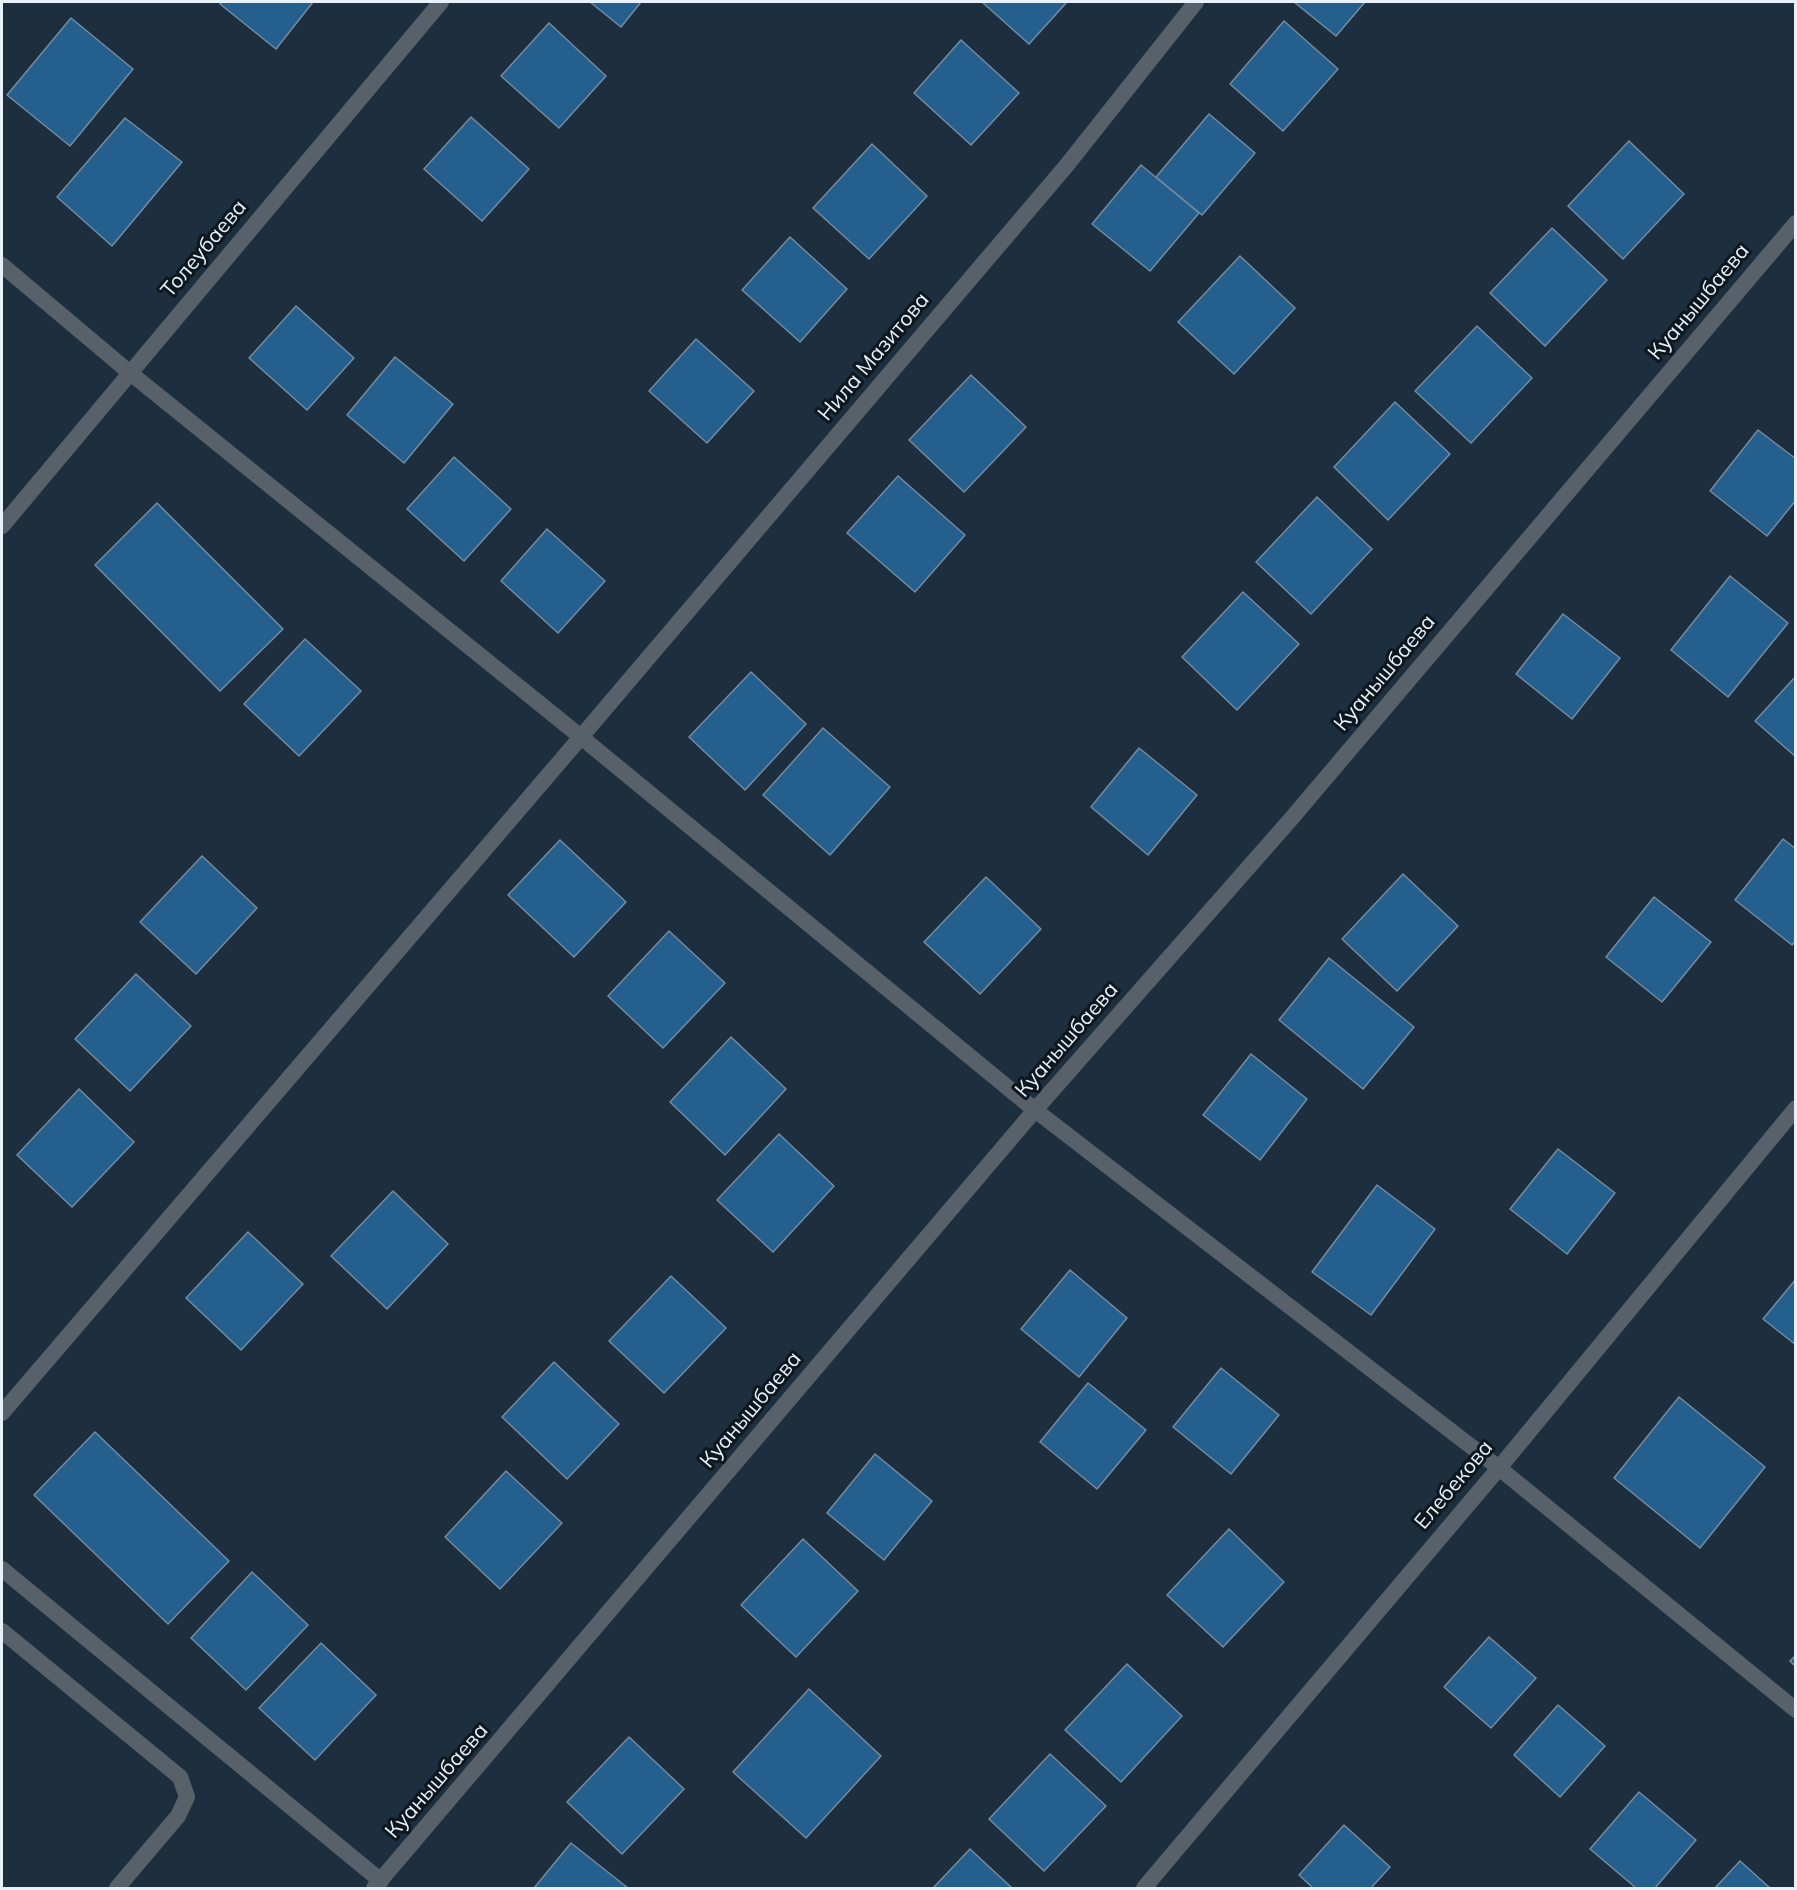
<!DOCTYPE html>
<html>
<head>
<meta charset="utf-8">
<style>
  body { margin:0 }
  #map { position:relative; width:1797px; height:1890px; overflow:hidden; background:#1d2f3f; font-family:Mulish,sans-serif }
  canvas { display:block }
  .frame { position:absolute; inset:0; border:3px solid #e6f1fc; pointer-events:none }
</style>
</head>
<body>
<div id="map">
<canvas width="1797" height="1890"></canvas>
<div class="frame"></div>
</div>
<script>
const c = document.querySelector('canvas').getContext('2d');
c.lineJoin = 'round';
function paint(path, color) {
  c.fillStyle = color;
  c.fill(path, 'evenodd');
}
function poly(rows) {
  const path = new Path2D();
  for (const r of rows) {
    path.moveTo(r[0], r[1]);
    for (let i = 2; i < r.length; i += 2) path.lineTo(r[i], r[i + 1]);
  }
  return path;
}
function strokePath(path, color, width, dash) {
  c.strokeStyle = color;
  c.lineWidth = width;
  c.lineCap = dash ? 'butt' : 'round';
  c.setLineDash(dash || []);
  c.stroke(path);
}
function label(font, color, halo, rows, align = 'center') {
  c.font = font + ' Mulish,sans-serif';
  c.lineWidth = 6;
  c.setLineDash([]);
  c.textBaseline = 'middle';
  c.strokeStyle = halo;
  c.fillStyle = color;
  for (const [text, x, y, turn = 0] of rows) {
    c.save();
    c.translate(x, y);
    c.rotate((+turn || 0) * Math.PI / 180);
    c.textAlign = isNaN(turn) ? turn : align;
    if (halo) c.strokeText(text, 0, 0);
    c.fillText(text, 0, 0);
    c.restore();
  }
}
const building = poly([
  [222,2,313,2,276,49,220,4,222,2],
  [590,2,641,2,621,27,590,2],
  [982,2,1067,2,1029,44,982,2],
  [1294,2,1365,2,1336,36,1294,2],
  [71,18,133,69,70,146,7,95,71,18],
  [1284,21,1338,69,1283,131,1230,84,1284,21],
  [549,23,606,76,559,128,501,76,549,23],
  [961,40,1019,93,971,145,914,93,961,40],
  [1209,114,1255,153,1202,215,1156,177,1209,114],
  [471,117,529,169,482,221,424,169,471,117],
  [125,118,182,162,112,246,57,197,125,118],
  [1629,141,1684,194,1623,259,1568,206,1629,141],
  [872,144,927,196,869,259,813,208,872,144],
  [1141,165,1199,213,1150,271,1092,224,1141,165],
  [1552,228,1607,280,1545,346,1490,293,1552,228],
  [790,237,847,289,800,342,742,290,790,237],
  [1240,256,1295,308,1234,374,1178,322,1240,256],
  [296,306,354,358,307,410,249,358,296,306],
  [1477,326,1532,378,1471,443,1415,391,1477,326],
  [696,339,754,391,707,443,649,391,696,339],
  [395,357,453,404,404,463,347,415,395,357],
  [971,375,1026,427,964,492,909,440,971,375],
  [1395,402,1450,454,1388,520,1334,467,1395,402],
  [1758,430,1796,459,1796,500,1767,536,1710,491,1758,430],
  [454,457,511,509,464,561,407,509,454,457],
  [898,476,965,535,915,592,847,533,898,476],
  [1317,497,1372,549,1311,614,1256,562,1317,497],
  [157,503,283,629,220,691,95,565,157,503],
  [547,529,605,581,558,633,501,581,547,529],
  [1730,576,1788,623,1728,697,1671,650,1730,576],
  [1243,592,1299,644,1237,710,1182,657,1243,592],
  [1563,614,1620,658,1572,719,1516,674,1563,614],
  [305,639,361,691,299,756,244,704,305,639],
  [751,672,806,724,745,790,689,737,751,672],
  [1796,676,1796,757,1755,721,1796,676],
  [823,728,890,787,830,855,763,795,823,728],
  [1139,748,1197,795,1148,855,1091,807,1139,748],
  [1783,839,1796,849,1796,940,1792,945,1735,900,1783,839],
  [560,840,626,902,574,957,508,895,560,840],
  [202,856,257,908,196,974,140,922,202,856],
  [1403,874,1458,926,1397,991,1342,939,1403,874],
  [986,877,1041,929,980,994,924,942,986,877],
  [1654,897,1711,942,1662,1002,1606,957,1654,897],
  [669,931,725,983,663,1048,608,996,669,931],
  [1329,958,1414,1027,1363,1089,1279,1020,1329,958],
  [136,974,191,1026,130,1091,75,1039,136,974],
  [731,1037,786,1089,725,1155,670,1102,731,1037],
  [1251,1054,1307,1099,1260,1160,1203,1115,1251,1054],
  [79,1089,134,1142,72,1207,17,1155,79,1089],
  [779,1134,834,1186,773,1252,717,1200,779,1134],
  [1558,1149,1615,1193,1567,1254,1510,1209,1558,1149],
  [1377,1185,1435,1229,1371,1315,1312,1272,1377,1185],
  [393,1191,448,1244,387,1309,331,1256,393,1191],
  [248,1232,303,1284,241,1350,186,1298,248,1232],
  [1070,1270,1127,1318,1079,1377,1021,1329,1070,1270],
  [671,1276,726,1328,664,1393,609,1341,671,1276],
  [1796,1279,1796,1345,1763,1319,1796,1279],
  [554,1362,619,1424,567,1479,502,1417,554,1362],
  [1221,1368,1279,1415,1231,1474,1173,1427,1221,1368],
  [1088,1383,1146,1430,1097,1489,1040,1442,1088,1383],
  [1679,1397,1765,1467,1700,1548,1614,1478,1679,1397],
  [95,1432,229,1561,168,1624,34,1495,95,1432],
  [875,1454,932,1501,884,1560,827,1513,875,1454],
  [506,1471,562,1523,500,1589,445,1537,506,1471],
  [1229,1529,1284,1582,1223,1647,1167,1595,1229,1529],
  [803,1539,858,1591,796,1657,741,1605,803,1539],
  [252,1572,308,1625,246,1690,191,1638,252,1572],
  [1489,1637,1536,1678,1491,1728,1444,1687,1489,1637],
  [321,1643,376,1695,315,1760,259,1708,321,1643],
  [1796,1655,1796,1667,1790,1661,1796,1655],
  [1127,1664,1182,1716,1121,1782,1065,1730,1127,1664],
  [809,1689,881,1756,806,1838,733,1772,809,1689],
  [1558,1705,1605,1746,1560,1797,1514,1755,1558,1705],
  [629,1737,684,1789,622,1854,567,1802,629,1737],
  [1050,1754,1106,1806,1044,1871,989,1819,1050,1754],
  [1639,1792,1696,1840,1655,1888,1636,1888,1590,1849,1639,1792],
  [1344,1825,1390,1867,1371,1888,1313,1888,1299,1875,1344,1825],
  [571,1843,628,1888,534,1888,571,1843],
  [970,1849,1012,1888,933,1888,970,1849],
  [1740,1861,1770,1888,1715,1888,1740,1861]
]);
paint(building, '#245f8e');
strokePath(building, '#768b9f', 1.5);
strokePath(poly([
  [2,1631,180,1777,187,1797,178,1816,117,1888]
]), '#586169', 16);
strokePath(poly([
  [2,265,129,372,581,737,1035,1110,1499,1468,1796,1710],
  [2,526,441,2],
  [2,1413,581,737,1067,165,1196,2],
  [2,1569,381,1881],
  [374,1888,1035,1110,1291,819,1796,223],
  [1144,1888,1499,1468,1796,1108]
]), '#586169', 16);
label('21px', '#e6f1fc', '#0e161e', [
  ["Толеубаева",204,249,-50],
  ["Куанышбаева",1699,302,-50],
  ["Нила Мазитова",874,357,-50],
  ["Куанышбаева",1385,673,-50],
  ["Куанышбаева",1067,1040,-49],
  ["Куанышбаева",751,1410,-50],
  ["Елебекова",1454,1485,-50],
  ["Куанышбаева",437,1781,-49]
]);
</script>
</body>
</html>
